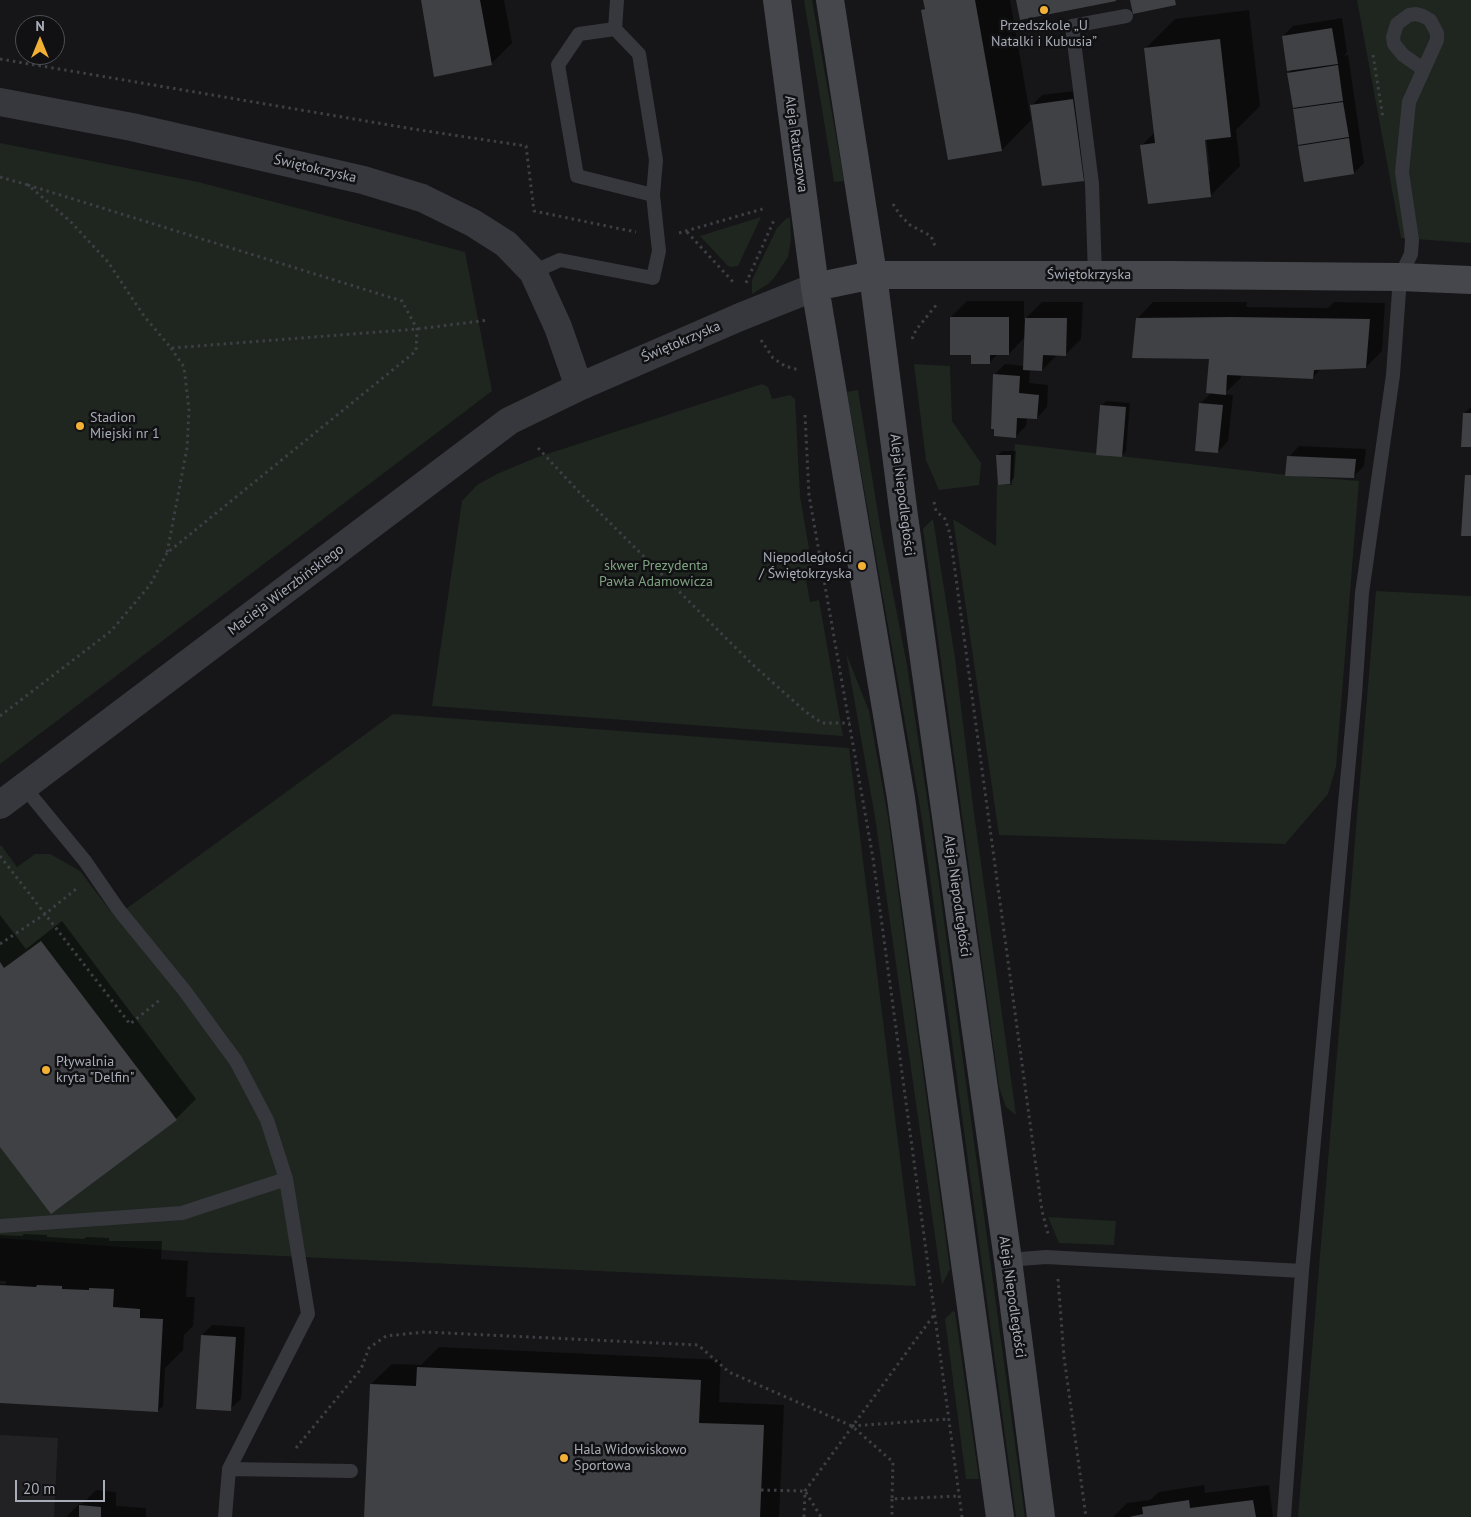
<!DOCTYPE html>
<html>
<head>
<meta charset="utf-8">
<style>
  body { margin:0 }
  #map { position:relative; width:1471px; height:1517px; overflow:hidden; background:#161618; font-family:"PT Sans",sans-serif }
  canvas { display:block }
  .north { position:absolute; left:15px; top:15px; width:50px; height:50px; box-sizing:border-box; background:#111113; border:1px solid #4d4f55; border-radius:50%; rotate:0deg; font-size:14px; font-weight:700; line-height:20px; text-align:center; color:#a8adb8 }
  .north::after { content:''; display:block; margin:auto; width:18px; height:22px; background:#f2b134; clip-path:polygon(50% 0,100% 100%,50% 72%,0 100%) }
  .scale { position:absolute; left:15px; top:1480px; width:90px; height:22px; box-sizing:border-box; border:2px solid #a8adb8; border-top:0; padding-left:6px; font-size:15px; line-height:18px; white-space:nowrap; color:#a8adb8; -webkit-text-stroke:4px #111113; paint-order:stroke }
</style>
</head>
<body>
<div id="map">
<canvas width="1471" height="1517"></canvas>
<div class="north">N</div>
<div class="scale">20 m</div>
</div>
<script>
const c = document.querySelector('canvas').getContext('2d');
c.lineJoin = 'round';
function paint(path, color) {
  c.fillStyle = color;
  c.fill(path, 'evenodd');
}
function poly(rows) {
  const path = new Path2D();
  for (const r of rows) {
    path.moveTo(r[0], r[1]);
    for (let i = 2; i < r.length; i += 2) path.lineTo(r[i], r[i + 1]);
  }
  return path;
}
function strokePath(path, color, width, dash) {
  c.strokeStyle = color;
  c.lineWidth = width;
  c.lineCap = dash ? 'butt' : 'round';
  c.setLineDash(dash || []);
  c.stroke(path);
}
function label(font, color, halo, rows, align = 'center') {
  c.font = font + ' "PT Sans",sans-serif';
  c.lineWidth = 5;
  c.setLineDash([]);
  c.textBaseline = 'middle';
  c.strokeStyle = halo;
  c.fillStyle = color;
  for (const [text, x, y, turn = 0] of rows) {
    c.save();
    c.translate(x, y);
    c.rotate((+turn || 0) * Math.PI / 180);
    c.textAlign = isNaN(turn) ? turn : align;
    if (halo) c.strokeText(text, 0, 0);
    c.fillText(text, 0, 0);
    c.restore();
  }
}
paint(poly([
  [0,1435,58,1438,54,1517,0,1517]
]), '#222225');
paint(poly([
  [804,0,812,0,844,181,834,182],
  [1357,0,1471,0,1471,243,1401,238],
  [0,143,198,182,465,252,492,391,0,764],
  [761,217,738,266,732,267,728,266,700,236],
  [790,217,791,240,788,257,774,278,768,284,752,294,752,280,777,228,786,219],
  [914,364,950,366,952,421,981,463,979,485,939,490,926,460],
  [762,384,768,387,772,399,790,395,795,399,800,496,813,572,805,574,810,602,819,600,843,736,432,706,462,501,477,485,497,474,535,458],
  [858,390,881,532,907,665,930,818,1025,1517,1016,1517,922,819,847,392],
  [1015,444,1286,475,1359,481,1336,767,1328,794,1285,844,999,835,953,519,996,546,997,485,1012,485],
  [933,519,955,658,973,806,1016,1115,1006,1107,999,1087,923,529],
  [1376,591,1471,596,1471,1517,1298,1517],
  [846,653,869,711,888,817,950,1269,942,1285,875,817],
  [393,714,849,748,916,1286,176,1251,0,1238,0,846,1,845,17,867,35,854,50,854,80,871,115,917],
  [1048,1217,1116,1221,1114,1245,1059,1243],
  [953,1311,955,1312,979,1479,966,1479,945,1319]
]), '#1e261f');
paint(poly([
  [422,0,504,0,512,43,491,64],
  [924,0,1010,0,1031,120,1002,150,949,159,922,10,926,7],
  [1249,10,1260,106,1236,130,1240,166,1211,195,1142,145,1155,132,1145,49,1175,19],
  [1203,134,1206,134,1210,171,1207,171],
  [1342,18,1347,52,1344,56,1348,55,1364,163,1354,173,1305,180,1289,73,1292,69,1283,36,1293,26],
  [1083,90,1093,169,1083,180,1032,105,1042,95],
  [967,301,1024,301,1024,320,1042,302,1083,302,1081,339,1065,355,1057,355,1042,370,1030,369,1029,383,1048,385,1047,407,1037,418,1027,417,1026,426,1016,436,994,375,1005,364,1024,366,1025,337,1009,354,998,354,989,363,973,354,951,317],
  [1153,302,1247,302,1246,307,1328,308,1334,302,1385,303,1382,351,1366,367,1322,368,1312,378,1241,374,1241,378,1224,394,1233,395,1228,441,1218,452,1200,404,1212,392,1210,358,1138,318],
  [1106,401,1130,403,1126,451,1121,456,1101,406],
  [1471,407,1471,446,1464,413],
  [1299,446,1366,449,1364,466,1353,477,1289,457],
  [1002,451,1016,451,1014,478,1009,483,997,456],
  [0,915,26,949,62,921,196,1099,176,1119,0,1145],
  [24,1234,47,1235,47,1237,84,1239,86,1237,109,1238,109,1241,162,1241,161,1259,188,1261,186,1297,195,1297,193,1326,184,1335,183,1350,165,1368,163,1406,158,1411,0,1402,0,1284,6,1284,6,1281,0,1281,0,1235,22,1236],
  [212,1325,245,1327,241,1399,230,1409,202,1335],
  [439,1347,721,1360,719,1402,784,1405,779,1517,365,1517,371,1384,392,1364,421,1365],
  [1204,1485,1205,1493,1269,1485,1273,1517,1113,1517,1127,1503,1150,1500,1159,1492],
  [96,1490,116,1492,116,1506,146,1508,146,1517,66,1517,79,1504,82,1504]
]), '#0007');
paint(poly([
  [421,0,480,0,492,65,434,77],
  [923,0,975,0,1002,151,948,160,921,10,925,9],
  [1016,0,1116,0,1116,1,1020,20],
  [1130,0,1175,0,1176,5,1133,14],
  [1332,28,1338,64,1287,71,1282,36],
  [1220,39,1231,137,1205,140,1211,197,1148,204,1140,145,1155,143,1144,48],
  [1338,65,1343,101,1293,108,1287,73],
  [1073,99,1084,181,1042,186,1030,105],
  [1343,102,1349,137,1298,145,1293,109],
  [1349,138,1354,174,1304,182,1298,146],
  [950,317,1009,317,1009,355,990,355,990,364,971,364,971,355,950,355],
  [1232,317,1370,319,1366,368,1314,370,1313,379,1227,375,1226,395,1206,393,1209,359,1132,358,1136,318],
  [1025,318,1067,318,1066,356,1043,355,1042,371,1023,370],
  [993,374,1020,376,1019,393,1039,395,1037,419,1017,418,1016,438,994,436,994,429,991,429],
  [1199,403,1223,405,1218,453,1195,451],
  [1100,405,1126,407,1122,457,1096,455],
  [1463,413,1471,413,1471,447,1461,447],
  [996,455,1011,455,1010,484,998,485],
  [1287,456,1356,459,1354,478,1285,476],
  [1465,475,1471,475,1471,536,1461,536],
  [41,941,177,1120,51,1214,0,1147,0,962,4,968],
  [0,1285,36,1287,37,1285,62,1286,62,1289,89,1290,89,1288,114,1289,113,1307,140,1309,140,1318,163,1319,158,1412,0,1403],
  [201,1335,236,1337,231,1411,196,1409],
  [417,1367,701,1380,699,1423,764,1425,760,1517,364,1517,370,1384,416,1386],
  [1189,1500,1190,1508,1253,1500,1256,1517,1129,1517,1143,1514,1142,1507],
  [79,1505,101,1507,101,1517,79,1517]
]), '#404145');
strokePath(poly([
  [1373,55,1383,118],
  [0,59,413,129,526,146,534,211,636,232],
  [0,177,28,185],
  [893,204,900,215,910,225,931,236,935,246],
  [687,232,734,283],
  [679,233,766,208],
  [746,283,775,218],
  [912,339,916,330,937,304],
  [761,340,773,358,785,366,799,370],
  [171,348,184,367,189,410,187,448,167,553,416,351,417,329,402,301,28,185,70,221,108,262,144,316,171,348,417,329,489,320],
  [805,415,809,495,873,858,962,1517],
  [538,448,579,492,752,664,806,712,822,723,850,723],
  [934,502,936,511,945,519,950,534,1042,1211,1048,1234],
  [0,716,111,631,150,585,167,553],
  [0,856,45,914,76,889],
  [0,944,45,914,130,1024,161,999],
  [1058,1279,1064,1357,1086,1517],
  [852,1426,948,1419],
  [296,1448,361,1369,369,1348,386,1336,425,1332,698,1345,729,1372,852,1426,893,1462,892,1499,959,1496],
  [761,1490,805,1491,821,1517],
  [892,1499,892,1517],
  [804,1517,805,1491,934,1315]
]), '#3d3f44', 3, [2.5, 4]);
strokePath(poly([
  [615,29,579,34,558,65,577,176,653,195],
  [533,272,560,260,653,278,659,251,653,195,656,160,639,54,615,29,617,0],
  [1095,275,1092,184,1072,26,1126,16],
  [24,787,85,861,118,909,184,990,236,1061,267,1120,286,1179,308,1314,229,1469],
  [0,1226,182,1213,286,1179],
  [1008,1260,1046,1257,1302,1271],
  [225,1517,229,1469,351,1471],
  [1284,1517,1302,1271,1355,695,1362,593,1393,375,1400,277,1411,254,1412,240,1402,172,1409,102,1437,40,1437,33,1430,20,1423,16,1416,14,1409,15,1397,24,1393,37,1394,44,1403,55,1423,69]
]), '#37383d', 14);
strokePath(poly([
  [0,102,132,127,363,180,422,198,473,223,506,244,533,272,558,327,579,387],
  [0,805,509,421,579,387,740,317,815,287]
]), '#37383d', 28);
strokePath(poly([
  [777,0,815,287,901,798,1000,1517],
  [830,0,873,275,904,516,1008,1260,1041,1517],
  [815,287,873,275,1171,275,1400,277,1471,280]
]), '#45474d', 28);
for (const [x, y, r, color] of [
  [1044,10,5,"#f2b134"],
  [80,426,5,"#f2b134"],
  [862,566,5,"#f2b134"],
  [46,1070,5,"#f2b134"],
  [564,1458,5,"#f2b134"]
]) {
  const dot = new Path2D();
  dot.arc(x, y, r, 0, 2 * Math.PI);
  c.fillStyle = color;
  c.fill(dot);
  strokePath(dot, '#111113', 2);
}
label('14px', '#a8adb8', '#111113', [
  ["Przedszkole „U",1044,26,"center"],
  ["Natalki i Kubusia”",1044,42,"center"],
  ["Stadion",90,418],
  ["Miejski nr 1",90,434],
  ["Niepodległości",852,558,"right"],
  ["/ Świętokrzyska",852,574,"right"],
  ["Pływalnia",56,1062],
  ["kryta \"Delfin\"",56,1078],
  ["Hala Widowiskowo",574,1450],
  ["Sportowa",574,1466]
], 'left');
label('14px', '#a8adb8', '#111113', [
  ["Aleja Ratuszowa",796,144,82],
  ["Świętokrzyska",315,169,13],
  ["Świętokrzyska",1089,275],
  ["Świętokrzyska",681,342,-23],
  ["Aleja Niepodległości",902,495,83],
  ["Macieja Wierzbińskiego",286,590,-37],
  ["Aleja Niepodległości",957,896,82],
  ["Aleja Niepodległości",1012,1297,82]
]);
label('14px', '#7fa381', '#111113', [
  ["skwer Prezydenta",656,566],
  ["Pawła Adamowicza",656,582]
]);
</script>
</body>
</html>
